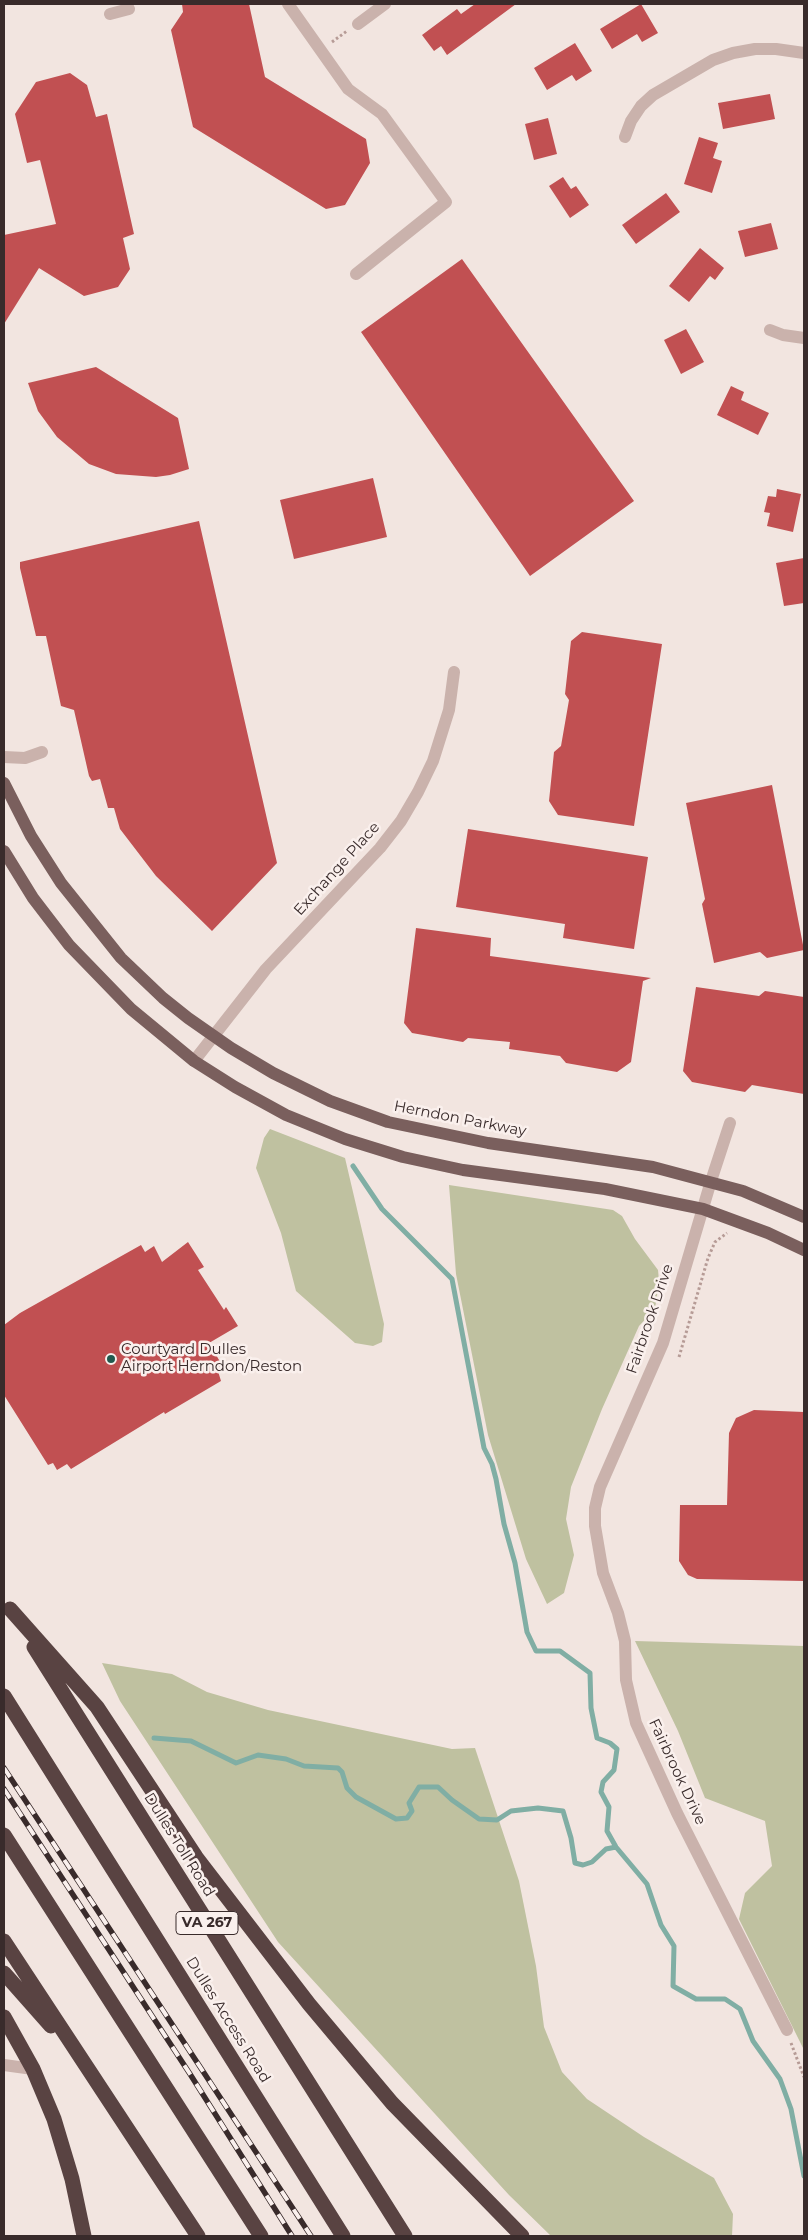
<!DOCTYPE html>
<html>
<head>
<meta charset="utf-8">
<style>
  body { margin:0 }
  #map { position:relative; width:808px; height:2240px; overflow:hidden; background:#f2e5e0; font-family:Montserrat,sans-serif }
  canvas { display:block }
  .frame { position:absolute; inset:0; border:5px solid #392b2b; pointer-events:none }
</style>
</head>
<body>
<div id="map">
<canvas width="808" height="2240"></canvas>
<div class="frame"></div>
</div>
<script>
const c = document.querySelector('canvas').getContext('2d');
c.lineJoin = 'round';
function paint(path, color) {
  c.fillStyle = color;
  c.fill(path, 'evenodd');
}
function poly(rows) {
  const path = new Path2D();
  for (const r of rows) {
    path.moveTo(r[0], r[1]);
    for (let i = 2; i < r.length; i += 2) path.lineTo(r[i], r[i + 1]);
  }
  return path;
}
function strokePath(path, color, width, dash) {
  c.strokeStyle = color;
  c.lineWidth = width;
  c.lineCap = dash ? 'butt' : 'round';
  c.setLineDash(dash || []);
  c.stroke(path);
}
function label(font, color, halo, rows, align = 'center') {
  c.font = font + ' Montserrat,sans-serif';
  c.lineWidth = 5;
  c.setLineDash([]);
  c.textBaseline = 'middle';
  c.strokeStyle = halo;
  c.fillStyle = color;
  for (const [text, x, y, turn = 0] of rows) {
    c.save();
    c.translate(x, y);
    c.rotate((+turn || 0) * Math.PI / 180);
    c.textAlign = isNaN(turn) ? turn : align;
    if (halo) c.strokeText(text, 0, 0);
    c.fillText(text, 0, 0);
    c.restore();
  }
}
paint(poly([
  [270,1129,345,1158,384,1324,382,1342,373,1346,355,1343,296,1291,281,1233,256,1168,264,1138],
  [449,1185,613,1210,622,1216,635,1239,658,1270,659,1281,655,1309,639,1326,602,1409,571,1487,566,1519,574,1555,564,1593,547,1604,526,1559,488,1435,456,1274],
  [635,1641,804,1646,804,2050,739,1919,745,1893,772,1866,765,1821,705,1798,678,1731],
  [102,1663,172,1674,207,1692,268,1710,452,1749,475,1748,519,1881,536,1966,544,2027,562,2072,587,2099,644,2137,714,2178,733,2214,732,2236,551,2236,509,2195,278,1942,120,1701]
]), '#bfc1a0');
strokePath(poly([
  [353,1166,382,1209,452,1279,484,1448,492,1464,496,1479,504,1524,515,1563,527,1632,536,1651,560,1651,590,1673,591,1708,597,1738,610,1743,617,1749,614,1770,603,1782,601,1792,609,1807,607,1831,616,1847,647,1884,661,1925,674,1946,673,1986,696,1999,725,1999,740,2009,753,2041,780,2079,791,2109,804,2176],
  [154,1738,191,1741,236,1763,258,1755,286,1759,304,1766,338,1768,342,1772,347,1788,356,1797,396,1819,407,1818,412,1811,409,1803,419,1787,438,1787,452,1800,479,1819,497,1820,511,1811,538,1808,563,1811,571,1838,575,1863,583,1865,592,1862,606,1849,616,1847]
]), '#80aea4', 5);
paint(poly([
  [182,4,249,4,265,77,366,139,370,163,345,205,326,209,193,127,171,30,183,12],
  [475,4,516,4,447,55,441,46,434,51,422,35,457,9,461,14],
  [641,4,658,33,642,42,637,34,612,49,600,29],
  [575,43,592,71,576,81,572,75,547,90,534,68],
  [70,73,87,85,96,117,107,114,134,234,123,238,130,269,118,287,84,296,39,268,4,324,4,235,56,224,40,160,27,163,15,114,36,82],
  [770,94,775,119,723,129,718,103],
  [548,118,557,154,534,160,525,124],
  [699,137,718,143,713,158,722,161,712,193,684,184],
  [563,177,571,189,576,186,589,205,570,218,549,186],
  [666,193,680,212,636,244,622,225],
  [771,223,778,249,745,257,738,231],
  [700,248,724,268,715,280,710,276,689,302,669,286],
  [462,259,634,501,530,576,361,332],
  [686,329,704,362,681,374,664,340],
  [96,367,178,418,189,469,170,475,156,477,116,474,89,464,57,437,38,411,28,383],
  [731,386,744,392,741,400,769,413,758,435,717,415],
  [373,478,387,537,294,559,280,500],
  [777,489,801,494,793,532,767,526,770,513,764,512,768,496,776,497],
  [199,521,277,863,212,931,156,876,120,829,114,808,108,808,100,779,92,781,89,776,74,710,61,706,46,636,36,636,20,568,20,562],
  [804,558,804,603,784,606,776,563],
  [582,632,662,644,634,826,558,815,549,801,554,752,561,746,569,700,565,694,571,641],
  [772,785,804,950,767,958,760,952,714,963,702,904,705,899,686,803],
  [468,829,648,857,634,949,563,938,565,924,456,907],
  [416,928,491,938,490,956,651,978,643,981,631,1062,617,1072,566,1063,560,1056,509,1049,510,1042,468,1038,463,1042,412,1033,404,1023],
  [696,987,759,996,765,991,804,997,804,1094,752,1085,745,1092,692,1082,683,1071],
  [188,1242,204,1267,198,1270,224,1310,226,1307,238,1326,209,1343,222,1365,217,1368,221,1381,165,1414,164,1412,71,1469,67,1464,57,1470,53,1463,48,1465,4,1395,4,1325,20,1313,141,1245,145,1252,154,1246,162,1262],
  [754,1410,804,1412,804,1581,697,1579,688,1575,679,1561,680,1505,727,1505,729,1433,736,1418]
]), '#c15052');
strokePath(poly([
  [332,42,347,31],
  [679,1357,708,1258,715,1242,727,1233],
  [791,2043,804,2077]
]), '#b69b96', 3, [2.5, 2.5]);
strokePath(poly([
  [288,4,348,89,382,114,446,202,356,274],
  [110,14,129,9],
  [358,24,385,4],
  [625,137,631,121,641,106,653,95,713,60,733,53,755,49,776,49,804,53],
  [770,330,783,335,804,338],
  [4,757,25,758,42,752],
  [194,1061,266,969,380,848,401,821,418,792,433,761,449,710,454,672],
  [730,1123,711,1181,663,1343,600,1487,595,1508,595,1526,603,1573,618,1613,625,1641,626,1680,636,1723,677,1813,787,2030],
  [4,2065,33,2069]
]), '#cab2ac', 12);
strokePath(poly([
  [4,783,31,836,61,883,121,958,163,998,188,1018,231,1048,273,1073,330,1101,388,1122,488,1143,653,1167,743,1191,804,1217],
  [4,851,33,898,69,945,131,1009,194,1061,235,1087,286,1115,345,1139,403,1157,463,1170,605,1189,703,1209,768,1233,804,1250]
]), '#7a5f5d', 12);
strokePath(poly([
  [10,1609,97,1707,196,1857,309,2004,392,2103,522,2236],
  [34,1647,405,2236],
  [4,1696,343,2236],
  [4,1835,261,2236],
  [4,1941,198,2236],
  [4,1973,51,2026],
  [4,2017,33,2069,54,2119,72,2179,84,2236]
]), '#594342', 15);
const rail = poly([
  [4,1768,311,2236],
  [4,1789,190,2074,292,2236]
]);
strokePath(rail, '#392b2b', 5.5);
strokePath(rail, '#faf0ed', 4, [11]);
for (const [x, y, r, color] of [
  [111,1359,5,"#22594e"]
]) {
  const dot = new Path2D();
  dot.arc(x, y, r, 0, 2 * Math.PI);
  c.fillStyle = color;
  c.fill(dot);
  strokePath(dot, '#faf0ed', 2);
}
for (const [x, y, w] of [
  [207,1923,62]
]) {
  const box = new Path2D();
  box.roundRect(x - w / 2, y - 11.5, w, 23, 4);
  c.fillStyle = '#faf0ed';
  c.fill(box);
  strokePath(box, '#392b2b', 1);
}
label('bold 14px', '#392b2b', null, [
  ["VA 267",207,1923]
]);
label('15px', '#392b2b', '#faf0ed', [
  ["Exchange Place",337,869,-48],
  ["Herndon Parkway",460,1119,11],
  ["Fairbrook Drive",650,1319,-71],
  ["Fairbrook Drive",677,1772,65],
  ["Dulles Toll Road",179,1845,58],
  ["Dulles Access Road",228,2020,58]
]);
label('15px', '#392b2b', '#faf0ed', [
  ["Courtyard Dulles",121,1350],
  ["Airport Herndon/Reston",121,1367]
], 'left');
</script>
</body>
</html>
